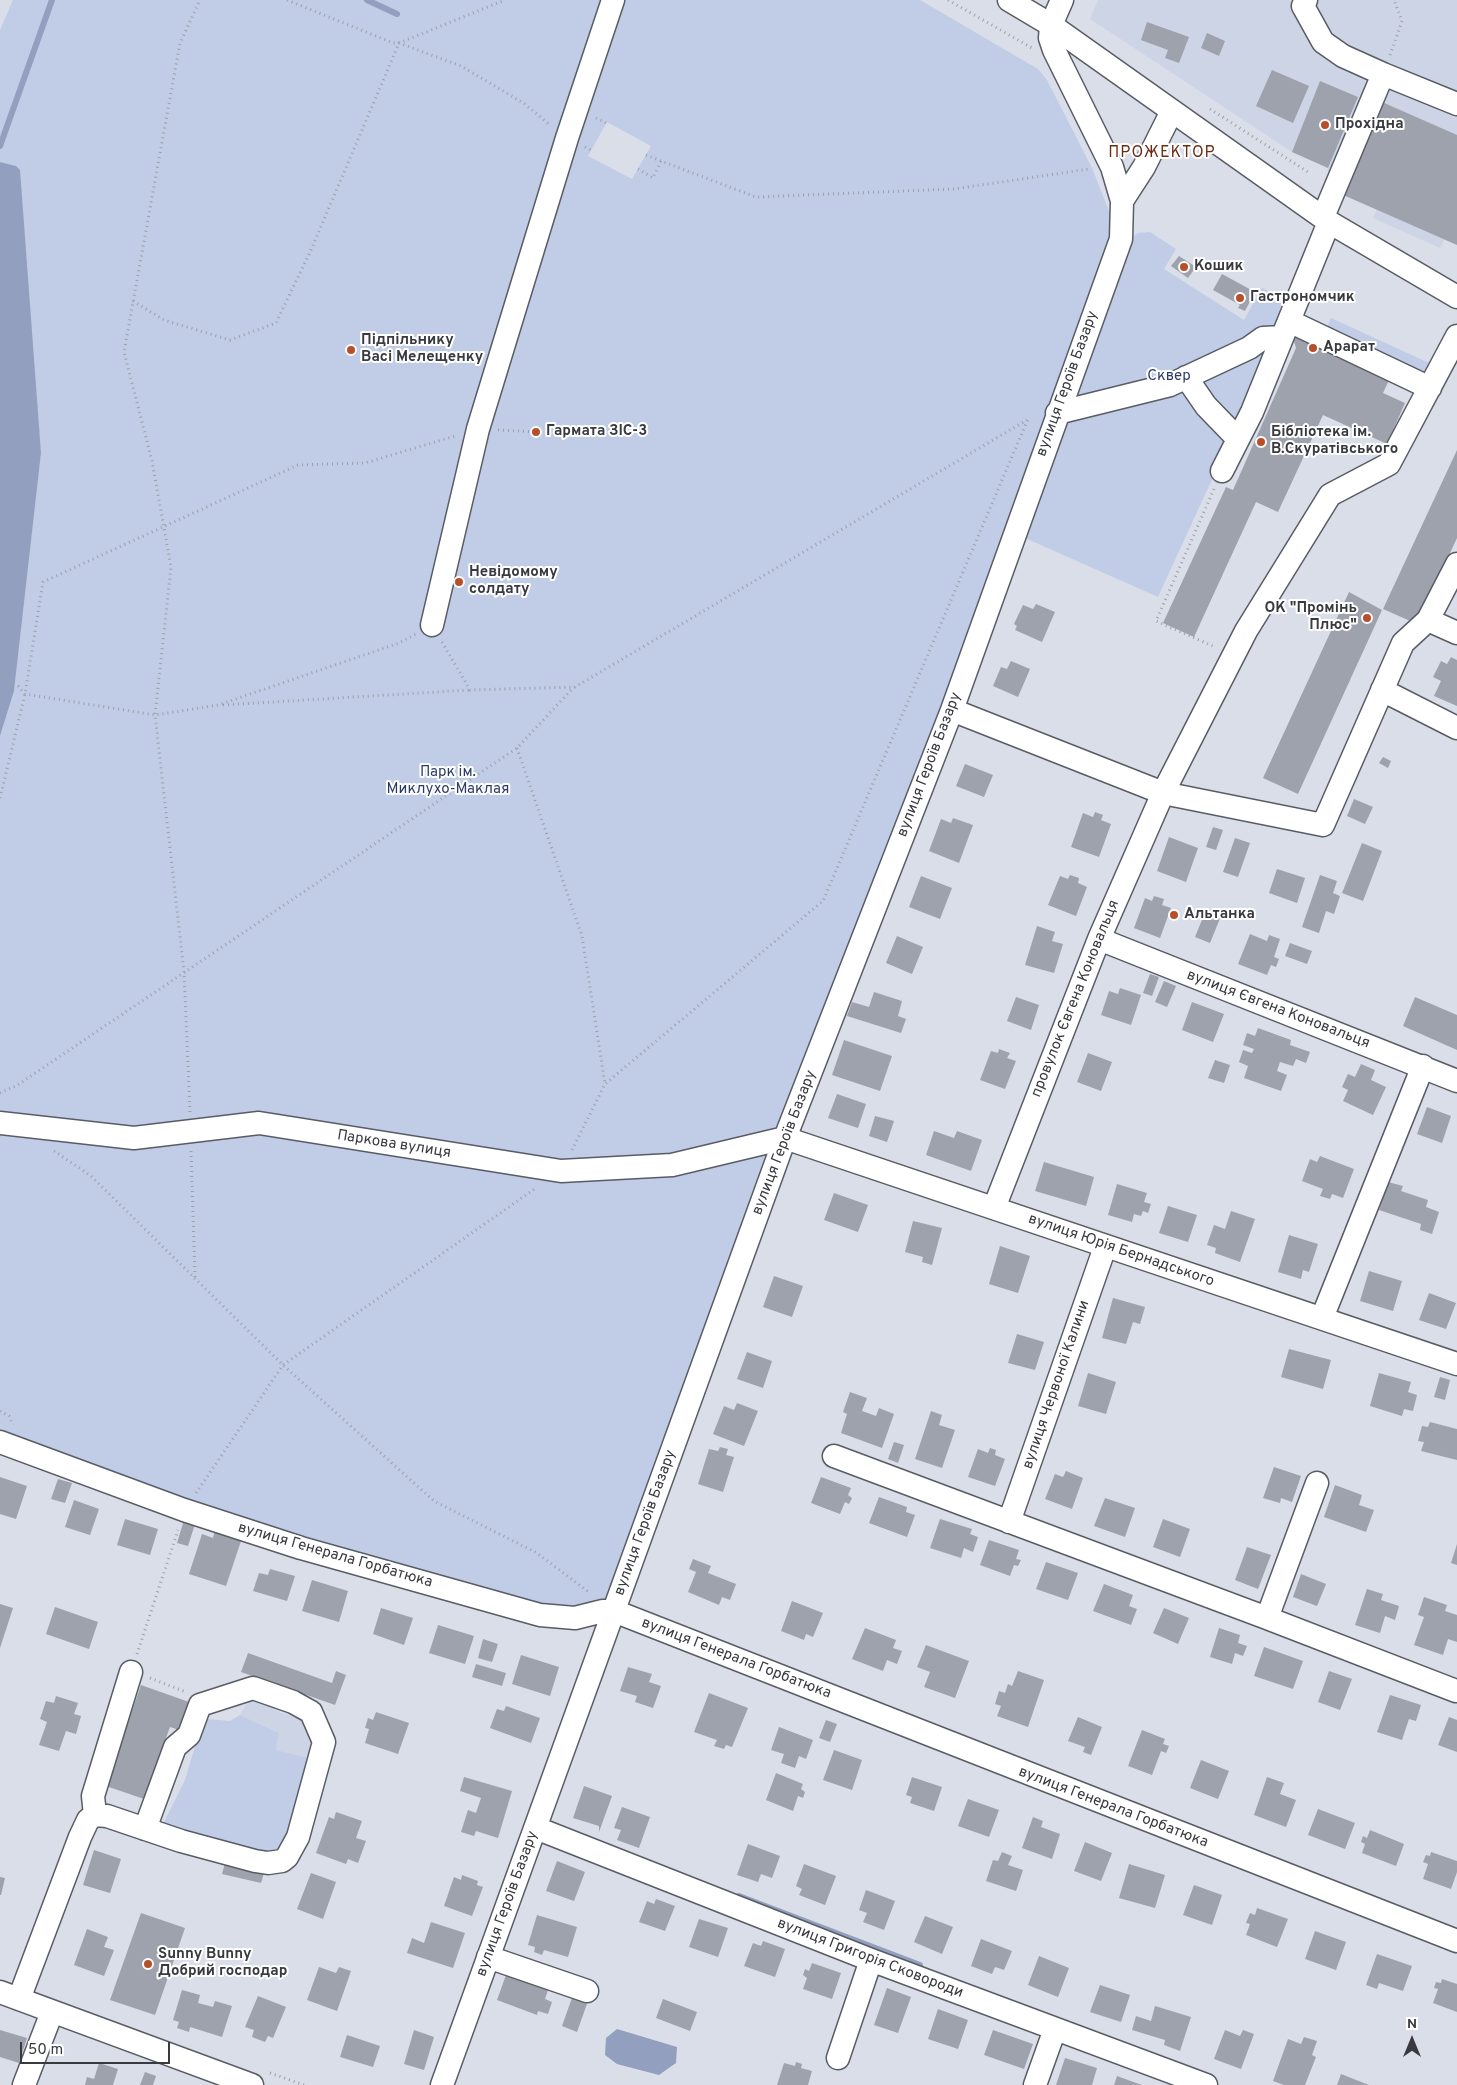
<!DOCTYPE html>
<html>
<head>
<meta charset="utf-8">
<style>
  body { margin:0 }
  #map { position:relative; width:1457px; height:2085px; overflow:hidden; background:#dadee9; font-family:Overpass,sans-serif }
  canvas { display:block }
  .north { position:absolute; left:1387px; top:2015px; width:50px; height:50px; -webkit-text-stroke:4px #fff; paint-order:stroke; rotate:0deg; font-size:14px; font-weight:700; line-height:20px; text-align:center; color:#393a3f }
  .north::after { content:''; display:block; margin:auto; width:18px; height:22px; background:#393a3f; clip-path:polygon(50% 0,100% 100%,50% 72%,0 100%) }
  .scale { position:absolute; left:20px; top:2042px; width:150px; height:22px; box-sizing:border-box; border:2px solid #393a3f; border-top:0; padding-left:6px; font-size:15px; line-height:18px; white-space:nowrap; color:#393a3f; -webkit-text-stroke:4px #fff; paint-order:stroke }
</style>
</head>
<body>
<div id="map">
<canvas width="1457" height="2085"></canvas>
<div class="north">N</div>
<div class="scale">50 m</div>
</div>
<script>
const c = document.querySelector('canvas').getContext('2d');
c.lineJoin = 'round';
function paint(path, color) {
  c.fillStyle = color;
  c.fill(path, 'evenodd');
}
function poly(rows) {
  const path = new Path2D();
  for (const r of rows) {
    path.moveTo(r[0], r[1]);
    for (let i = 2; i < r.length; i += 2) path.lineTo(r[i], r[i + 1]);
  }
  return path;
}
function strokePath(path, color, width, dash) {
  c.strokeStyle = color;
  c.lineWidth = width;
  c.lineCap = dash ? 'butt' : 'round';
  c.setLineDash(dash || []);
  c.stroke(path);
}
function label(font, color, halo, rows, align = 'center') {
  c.font = font + ' Overpass,sans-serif';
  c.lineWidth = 4;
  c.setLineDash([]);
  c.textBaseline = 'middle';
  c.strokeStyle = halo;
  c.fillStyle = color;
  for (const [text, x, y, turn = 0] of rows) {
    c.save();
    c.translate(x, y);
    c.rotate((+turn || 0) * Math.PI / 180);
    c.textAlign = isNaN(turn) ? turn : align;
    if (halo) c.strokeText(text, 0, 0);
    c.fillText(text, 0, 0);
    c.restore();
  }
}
paint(poly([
  [1098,0,1457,0,1457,245,1445,238,1440,248,1373,218,1377,209,1328,187,1328,168,1292,152,1090,19],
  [250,1697,282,1713,308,1722,313,1730,313,1759,276,1750,279,1733,240,1715]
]), '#cdd4e6');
paint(poly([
  [13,0,920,0,1038,69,1047,80,1092,168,1120,239,614,1611,564,1619,0,1442,0,736,14,691,41,453,16,166,0,162,0,30],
  [607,122,651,146,632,179,588,156],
  [1150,232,1176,249,1164,269,1244,320,1262,288,1283,298,1271,338,1226,449,1158,597,1025,538,1130,238,1138,233],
  [1331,318,1429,363,1422,378,1325,332],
  [240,1715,279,1733,276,1750,313,1759,295,1823,276,1855,161,1828,185,1780,201,1726,207,1719,230,1721]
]), '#c1cce6');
paint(poly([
  [0,162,16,166,20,170,41,453,14,691,0,736],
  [617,2029,677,2047,676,2063,659,2075,617,2064,605,2055,606,2038]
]), '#929fbe');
strokePath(poly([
  [367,0,397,14],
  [0,146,52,0],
  [739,1896,920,1965]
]), '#929fbe', 6);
paint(poly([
  [1147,22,1189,37,1179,63,1165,58,1168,50,1141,40],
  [1207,33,1225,41,1219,56,1201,48],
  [1272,70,1309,86,1293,123,1256,106],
  [1320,81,1358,97,1328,168,1292,152],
  [1382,102,1457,135,1457,245,1341,194],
  [1179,256,1196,267,1188,278,1171,266],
  [1222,274,1255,292,1245,311,1238,308,1240,305,1213,290],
  [1310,335,1390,378,1383,393,1405,403,1387,444,1323,415,1278,512,1256,502,1194,637,1163,623,1226,487,1233,490,1296,348,1293,338],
  [1457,450,1457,538,1417,624,1383,609],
  [1349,592,1382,610,1298,794,1263,778],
  [1036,604,1055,612,1042,642,1015,630,1017,626,1014,624,1023,605,1033,609],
  [1451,657,1457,660,1457,706,1434,696,1441,681,1433,677,1441,661,1447,664],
  [1011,661,1030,669,1018,697,993,686,1001,667,1007,669],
  [1383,757,1391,761,1388,768,1379,763],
  [965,764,993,775,984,797,956,786],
  [1354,799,1373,807,1365,824,1347,816],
  [1095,812,1103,815,1101,820,1111,824,1099,857,1071,847,1083,813,1093,817],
  [953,818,973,825,959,863,929,851,941,819,951,823],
  [1213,827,1223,830,1216,850,1206,847],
  [1169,837,1198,848,1186,882,1157,871],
  [1235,838,1250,843,1238,877,1223,872],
  [1362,843,1382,851,1363,901,1342,893],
  [1277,869,1305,878,1297,903,1269,893],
  [1070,875,1079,878,1078,883,1087,887,1076,916,1048,905,1060,876,1068,879],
  [1320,875,1337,881,1333,893,1340,896,1334,914,1326,911,1319,933,1302,927],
  [921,876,952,888,940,919,909,907],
  [1154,896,1164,899,1162,905,1171,908,1160,938,1134,928,1145,898,1152,901],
  [1206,910,1221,916,1210,943,1195,937],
  [1037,926,1055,932,1052,941,1063,944,1054,973,1025,965],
  [1250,934,1267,941,1269,935,1280,939,1274,957,1279,959,1276,967,1271,965,1267,975,1238,964],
  [897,936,923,947,912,974,886,963],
  [1290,943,1312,951,1307,964,1285,956],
  [1150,974,1159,977,1152,996,1143,993],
  [1164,981,1176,986,1167,1007,1155,1002],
  [1120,988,1141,995,1131,1025,1101,1015,1109,991,1118,994],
  [874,992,902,1001,898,1016,906,1019,901,1033,847,1016,852,1002,869,1007],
  [1016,997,1039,1005,1031,1030,1007,1021],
  [1415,997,1457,1015,1457,1050,1403,1026],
  [1192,1002,1224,1014,1213,1042,1182,1030],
  [1258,1028,1291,1040,1290,1045,1310,1052,1306,1063,1296,1059,1293,1066,1280,1062,1277,1071,1287,1075,1281,1091,1244,1078,1248,1066,1239,1062,1243,1050,1252,1053,1254,1049,1243,1045,1247,1033,1255,1036],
  [844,1040,892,1056,880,1091,832,1075],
  [999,1049,1010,1053,1007,1058,1016,1061,1005,1089,980,1080,991,1051,998,1053],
  [1088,1053,1112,1062,1101,1091,1077,1082],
  [1215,1060,1230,1065,1224,1083,1208,1078],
  [1361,1064,1375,1070,1371,1080,1386,1087,1373,1115,1343,1101,1348,1090,1342,1087,1348,1074,1355,1077],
  [837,1094,866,1104,858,1128,828,1118],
  [1427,1107,1451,1116,1442,1143,1417,1134],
  [875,1116,894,1121,887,1142,869,1136],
  [934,1131,954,1138,957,1131,982,1140,971,1171,926,1155],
  [1320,1156,1354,1169,1343,1198,1332,1194,1330,1199,1320,1196,1323,1189,1302,1181,1310,1159,1317,1162],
  [1044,1162,1094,1177,1086,1206,1035,1191],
  [1388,1182,1403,1186,1401,1191,1428,1200,1426,1207,1439,1212,1432,1234,1420,1230,1421,1224,1379,1210],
  [1117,1184,1147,1193,1144,1202,1151,1204,1148,1213,1143,1211,1141,1216,1134,1214,1132,1222,1108,1215],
  [834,1193,868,1205,858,1232,824,1220],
  [1168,1206,1197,1215,1188,1242,1159,1233],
  [1231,1211,1255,1219,1240,1262,1215,1253,1216,1248,1207,1245,1214,1225,1225,1229],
  [913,1221,942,1228,932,1265,922,1262,923,1257,905,1252],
  [1289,1235,1318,1244,1309,1272,1303,1270,1301,1279,1278,1272],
  [1000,1246,1030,1256,1018,1293,989,1284],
  [1369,1271,1402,1281,1393,1311,1360,1301],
  [774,1276,803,1286,792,1317,763,1307],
  [1429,1293,1456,1303,1446,1329,1419,1320],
  [1113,1298,1145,1307,1140,1324,1133,1322,1126,1344,1102,1338],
  [1017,1334,1044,1342,1035,1370,1008,1363],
  [1289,1349,1331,1360,1323,1389,1281,1377],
  [747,1352,772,1361,763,1388,737,1379],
  [1088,1373,1116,1382,1106,1414,1078,1406],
  [1379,1373,1411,1382,1408,1392,1417,1395,1413,1411,1404,1409,1402,1416,1370,1406],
  [1440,1377,1450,1380,1445,1400,1434,1397],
  [850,1392,867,1398,862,1411,876,1416,879,1408,894,1414,882,1448,841,1433,847,1414,843,1412],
  [737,1403,758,1411,744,1446,713,1434,724,1406,734,1410],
  [931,1411,942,1415,939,1425,955,1430,942,1468,915,1459],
  [1430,1422,1457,1429,1457,1460,1421,1451,1424,1442,1418,1441,1422,1426,1428,1427],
  [894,1442,904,1445,898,1463,888,1459],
  [720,1447,728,1449,726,1455,734,1457,723,1492,698,1484,709,1449,718,1451],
  [990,1448,996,1450,995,1455,1005,1459,995,1486,968,1477,978,1449,988,1453],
  [1274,1467,1301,1476,1292,1502,1281,1498,1280,1503,1263,1498],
  [1066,1471,1083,1478,1072,1509,1045,1499,1055,1474,1063,1477],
  [0,1477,27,1486,16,1519,0,1514],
  [821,1477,851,1488,848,1495,852,1498,849,1504,845,1502,840,1514,811,1503],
  [58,1479,72,1483,65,1503,51,1499],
  [1335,1485,1362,1495,1359,1505,1374,1510,1366,1532,1324,1517],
  [879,1497,907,1507,906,1512,915,1515,907,1537,869,1523],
  [1105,1498,1135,1508,1125,1537,1094,1526],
  [74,1500,99,1509,90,1535,65,1527],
  [125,1519,158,1529,150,1555,117,1545],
  [940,1519,972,1529,970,1534,978,1537,973,1552,964,1548,961,1558,930,1548],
  [1163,1519,1190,1529,1180,1557,1153,1547],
  [184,1520,195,1524,188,1546,177,1543],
  [215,1530,242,1538,226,1586,189,1574,202,1534,213,1538],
  [989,1540,1019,1550,1016,1559,1021,1560,1018,1566,1014,1565,1010,1576,980,1565],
  [1457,1544,1457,1565,1451,1563],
  [1247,1547,1271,1555,1258,1589,1235,1580],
  [693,1559,711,1566,708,1573,736,1584,730,1600,722,1597,719,1605,688,1592,696,1572,689,1569],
  [1046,1562,1078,1573,1068,1600,1036,1589],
  [270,1569,295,1576,287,1601,253,1591,259,1573,268,1575],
  [1301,1574,1326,1584,1317,1606,1293,1597],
  [312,1580,348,1591,339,1622,302,1611],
  [1104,1584,1133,1595,1129,1606,1137,1609,1131,1625,1093,1611],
  [1367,1589,1383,1594,1381,1600,1399,1606,1395,1620,1385,1616,1380,1633,1355,1625],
  [1424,1597,1447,1605,1445,1611,1457,1615,1457,1642,1448,1639,1443,1655,1414,1645,1424,1617,1418,1615],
  [792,1601,823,1613,813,1637,806,1634,804,1640,781,1631],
  [0,1604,13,1608,0,1648],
  [55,1607,98,1622,89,1649,46,1634],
  [381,1608,413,1618,404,1645,373,1634],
  [1164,1608,1189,1618,1178,1644,1153,1633],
  [438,1625,474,1636,465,1664,429,1653],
  [865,1628,896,1640,893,1648,902,1651,897,1664,887,1660,883,1671,852,1659],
  [1219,1628,1240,1635,1238,1643,1247,1646,1243,1656,1235,1653,1232,1664,1210,1657],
  [483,1639,498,1644,492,1662,478,1658],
  [926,1645,969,1661,955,1698,924,1687,930,1672,917,1667],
  [1264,1647,1303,1661,1293,1689,1254,1676],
  [248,1653,332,1683,336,1671,346,1675,335,1705,241,1672],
  [521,1655,559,1667,550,1696,512,1684],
  [476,1664,506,1673,502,1686,472,1677],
  [628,1667,652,1674,649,1682,661,1686,653,1708,635,1702,637,1696,620,1691],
  [1018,1671,1044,1680,1028,1727,997,1716,1001,1706,995,1704,999,1691,1005,1693,1008,1684,1012,1686],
  [1329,1671,1352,1679,1340,1710,1318,1702],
  [141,1685,189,1702,179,1730,170,1727,144,1799,106,1786],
  [709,1693,748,1708,732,1747,726,1745,724,1749,714,1746,717,1740,694,1732],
  [1390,1695,1421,1705,1416,1721,1409,1719,1402,1740,1377,1732],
  [56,1696,78,1703,74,1714,81,1716,76,1734,66,1731,59,1751,39,1745,47,1722,40,1719,46,1701,54,1703],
  [506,1706,540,1718,531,1743,490,1728,497,1709,504,1711],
  [376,1712,409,1723,398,1754,365,1743,369,1729,365,1728,368,1718,373,1720],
  [1078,1717,1102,1727,1091,1755,1083,1752,1085,1747,1068,1741],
  [1449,1717,1457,1720,1457,1752,1438,1745],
  [826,1720,837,1724,830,1742,819,1738],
  [779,1727,813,1740,806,1759,799,1756,795,1768,781,1763,784,1754,771,1750],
  [1142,1730,1165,1739,1163,1744,1169,1746,1166,1753,1161,1751,1152,1775,1128,1766],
  [834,1750,862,1760,852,1790,823,1780],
  [1201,1760,1229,1771,1218,1799,1190,1788],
  [776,1773,803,1784,801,1789,805,1792,803,1798,798,1796,793,1811,766,1800],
  [464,1777,512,1791,498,1838,476,1831,474,1836,461,1832,468,1810,476,1813,481,1798,460,1791],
  [912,1777,942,1787,934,1811,910,1803,912,1797,906,1795],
  [1267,1777,1284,1783,1280,1794,1296,1800,1286,1827,1254,1815],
  [584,1786,612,1796,599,1832,599,1826,573,1818],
  [968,1799,999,1810,989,1837,958,1826],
  [622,1807,650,1817,639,1848,617,1840,621,1830,614,1828],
  [1318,1809,1355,1823,1345,1849,1308,1835],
  [336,1812,362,1821,356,1838,366,1841,358,1863,348,1859,346,1864,316,1853,329,1817,334,1819],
  [1033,1817,1043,1821,1041,1827,1060,1834,1052,1859,1022,1848],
  [1370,1830,1404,1844,1396,1866,1362,1853,1365,1844,1361,1842,1363,1836,1367,1838],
  [1085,1842,1112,1853,1101,1881,1074,1871],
  [748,1844,780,1856,772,1878,761,1874,758,1882,737,1875],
  [94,1850,121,1859,110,1893,83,1885],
  [1002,1852,1012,1856,1008,1865,1023,1870,1016,1891,986,1881,993,1860,998,1861],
  [1431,1852,1457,1861,1457,1872,1451,1889,1423,1879,1428,1864,1423,1862,1426,1855,1430,1856],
  [557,1861,585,1872,574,1901,546,1891],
  [225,1863,264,1873,261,1883,222,1874],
  [804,1864,836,1876,825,1905,799,1895,802,1889,796,1886],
  [1129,1864,1165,1875,1155,1908,1119,1898],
  [311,1873,336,1882,323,1919,297,1909],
  [462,1875,478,1881,477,1885,483,1887,472,1916,444,1906,454,1877,461,1880],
  [0,1877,5,1878,1,1895,0,1895],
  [1194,1885,1222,1895,1212,1925,1183,1915],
  [866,1890,895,1901,884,1930,863,1922,867,1913,859,1910],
  [656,1899,675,1906,665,1931,639,1922,647,1901,654,1904],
  [1257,1908,1288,1919,1277,1947,1246,1935,1250,1924,1246,1923,1250,1913,1255,1915],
  [141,1913,185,1928,155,2015,110,2000],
  [537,1915,577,1927,568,1957,544,1950,542,1955,534,1952,535,1947,528,1945],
  [925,1916,953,1927,942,1954,914,1942],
  [699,1919,728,1928,718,1957,689,1947],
  [431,1922,465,1933,453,1968,407,1953,412,1938,424,1943],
  [87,1929,108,1937,104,1947,114,1950,104,1976,74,1965],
  [1315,1931,1346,1942,1336,1970,1305,1959],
  [981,1939,1012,1951,1004,1970,995,1967,992,1974,971,1966],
  [763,1941,785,1949,775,1977,744,1966,753,1943,761,1946],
  [1377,1954,1412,1966,1403,1991,1379,1983,1377,1989,1366,1985],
  [1039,1956,1069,1968,1058,1997,1028,1985],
  [812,1963,841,1973,832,1999,803,1989,807,1978,803,1975,805,1969,809,1971],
  [319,1967,336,1973,339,1967,351,1971,337,2011,307,2000],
  [512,1972,520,1980,548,1990,545,1999,552,2002,548,2014,538,2011,537,2015,497,2000,506,1975,510,1977],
  [1442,1979,1457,1984,1457,2012,1433,2003,1438,1989,1434,1988,1436,1982,1441,1983],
  [1100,1985,1130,1995,1121,2022,1090,2012],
  [887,1988,911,1997,898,2033,874,2025],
  [182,1990,200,1995,198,2003,213,2007,215,2001,232,2006,222,2037,190,2027,189,2032,177,2028,179,2022,173,2020],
  [573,1995,588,2001,577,2032,562,2026],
  [258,1996,286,2007,273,2038,268,2036,265,2042,252,2037,254,2030,245,2027],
  [663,1999,697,2012,690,2031,656,2018],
  [1155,2006,1191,2017,1180,2051,1164,2045,1165,2040,1132,2030,1136,2016,1151,2021],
  [938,2009,968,2020,958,2049,928,2039],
  [0,2030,27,2038,19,2063,0,2057],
  [414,2030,434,2037,424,2070,404,2064],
  [993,2030,1033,2044,1024,2069,984,2055],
  [1225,2030,1240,2036,1243,2030,1254,2034,1241,2069,1214,2059],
  [347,2035,380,2046,373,2067,340,2057],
  [1304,2037,1317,2041,1312,2055,1316,2057,1305,2085,1284,2085,1273,2081,1288,2039,1301,2044],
  [1065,2058,1097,2068,1092,2085,1056,2085],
  [796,2062,802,2064,801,2068,812,2071,808,2085,777,2085,784,2063,795,2066],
  [99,2063,118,2069,113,2085,85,2085,87,2077,94,2079],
  [145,2072,156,2076,153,2085,140,2085],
  [1341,2074,1369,2085,1337,2085],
  [1117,2076,1142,2085,1114,2085]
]), '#9ea2ac');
const minor = poly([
  [1009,0,1051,25,1329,222,1457,297],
  [1306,0,1303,6,1323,42,1343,56,1383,74],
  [1122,201,1144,167,1172,111],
  [1323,217,1383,74,1457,104],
  [1289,321,1430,388],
  [1186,377,1206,406,1238,439],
  [1057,413,1170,385,1249,348,1263,338,1282,337],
  [1222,471,1252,412,1329,222],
  [1428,620,1457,633],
  [432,625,478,429,567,138,613,0],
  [1382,690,1457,728],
  [952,710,1163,793,1323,825,1403,643,1428,620,1457,564],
  [1099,939,1457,1081],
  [0,1123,134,1138,259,1123,561,1171,672,1165,785,1138,1457,1364],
  [994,1208,1099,939,1163,793,1246,631,1330,495,1389,464,1457,336],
  [1322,1318,1423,1066],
  [0,1442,184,1510,301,1548,540,1615,575,1618,603,1611,614,1611,1457,1941],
  [834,1456,1267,1618],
  [1317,1483,1267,1618,1456,1691],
  [1009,1522,1105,1247],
  [131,1672,93,1796,95,1815,107,1816,181,1841,255,1861,268,1863,282,1861,287,1857,298,1837,324,1742,311,1712,293,1702,253,1688,200,1705,189,1735,175,1747,145,1829],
  [536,1828,871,1960,1206,2085],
  [488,1957,587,1991],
  [0,1992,252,2085],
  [19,1999,80,1837,88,1820,95,1815],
  [838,2058,871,1960],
  [24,2085,52,2012],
  [442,2085,785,1138,952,710,1121,239,1122,201,1112,167,1054,50,1050,38,1051,25,1062,0],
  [1035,2085,1055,2029]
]);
strokePath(minor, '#585c65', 25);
strokePath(poly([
  [287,0,393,43,399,43,461,66,525,104,550,125],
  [948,0,1032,48],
  [1390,55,1402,21,1394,0],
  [1210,109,1308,172],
  [596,118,606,123],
  [585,147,591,150],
  [646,155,661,161],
  [638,169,653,178,661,161,756,197,954,189,1089,169],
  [133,301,164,320,230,340,276,323,311,250,399,43,505,0],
  [498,430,536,432],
  [1214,489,1156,621,1215,647],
  [442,642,470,690,575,687,1027,420],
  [0,677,18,686,25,694,155,715,218,705,399,643,416,634],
  [223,705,470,690],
  [517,748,582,936,605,1084],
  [0,798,25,694,43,582,298,465,365,463,455,436],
  [0,1093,16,1086,517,748,574,687],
  [190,1112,184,972,155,715,171,567,152,461,124,352,180,43,200,0],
  [572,1150,605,1084,823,901,1028,419],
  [54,1151,91,1176,283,1365,434,1501,537,1553,590,1593],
  [191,1151,195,1278],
  [0,1411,9,1416,13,1425],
  [196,1493,283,1365,536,1188],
  [137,1654,178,1530],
  [150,1678,186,1692],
  [270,2073,304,2085]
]), '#9da0a8', 3, [1, 4]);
strokePath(minor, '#fff', 22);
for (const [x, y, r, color] of [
  [1325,125,5,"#b74f2a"],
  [1184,267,5,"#b74f2a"],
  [1240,298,5,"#b74f2a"],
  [1313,348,5,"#b74f2a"],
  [351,350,5,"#b74f2a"],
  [536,432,5,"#b74f2a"],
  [1261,442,5,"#b74f2a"],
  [459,582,5,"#b74f2a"],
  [1367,618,5,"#b74f2a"],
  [1174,915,5,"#b74f2a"],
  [148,1964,5,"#b74f2a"]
]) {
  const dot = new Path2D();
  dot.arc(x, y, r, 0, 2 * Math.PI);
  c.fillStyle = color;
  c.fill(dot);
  strokePath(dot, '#fff', 2);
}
label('bold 15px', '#393a3f', '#fff', [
  ["Прохідна",1335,125],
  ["Кошик",1194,267],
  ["Гастрономчик",1250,298],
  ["Підпільнику",361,341],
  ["Васі Мелещенку",361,358],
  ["Арарат",1323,348],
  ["Гармата ЗІС-3",546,432],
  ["Бібліотека ім.",1271,433],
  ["В.Скуратівського",1271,450],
  ["Невідомому",469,573],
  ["солдату",469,590],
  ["ОК \"Промінь",1357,609,"right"],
  ["Плюс\"",1357,626,"right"],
  ["Альтанка",1184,915],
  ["Sunny Bunny",158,1955],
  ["Добрий господар",158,1972]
], 'left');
label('15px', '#2c3b66', '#fff', [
  ["Сквер",1169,377],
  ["Парк ім.",448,773],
  ["Миклухо-Маклая",448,790]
]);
label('15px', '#393a3f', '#fff', [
  ["вулиця Героїв Базару",1068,384,-70],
  ["вулиця Героїв Базару",930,765,-69],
  ["провулок Євгена Коновальця",1076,999,-68],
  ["вулиця Євгена Коновальця",1278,1010,21],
  ["вулиця Героїв Базару",785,1143,-69],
  ["Паркова вулиця",394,1145,9],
  ["вулиця Юрія Бернадського",1121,1251,19],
  ["вулиця Червоної Калини",1057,1385,-71],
  ["вулиця Героїв Базару",646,1523,-70],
  ["вулиця Генерала Горбатюка",335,1556,16],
  ["вулиця Генерала Горбатюка",736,1659,21],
  ["вулиця Генерала Горбатюка",1113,1808,21],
  ["вулиця Героїв Базару",508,1904,-70],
  ["вулиця Григорія Сковороди",870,1959,21]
]);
c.letterSpacing = '1px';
label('16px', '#6c2b13', '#fff', [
  ["ПРОЖЕКТОР",1162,154]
]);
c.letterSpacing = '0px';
</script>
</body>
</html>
